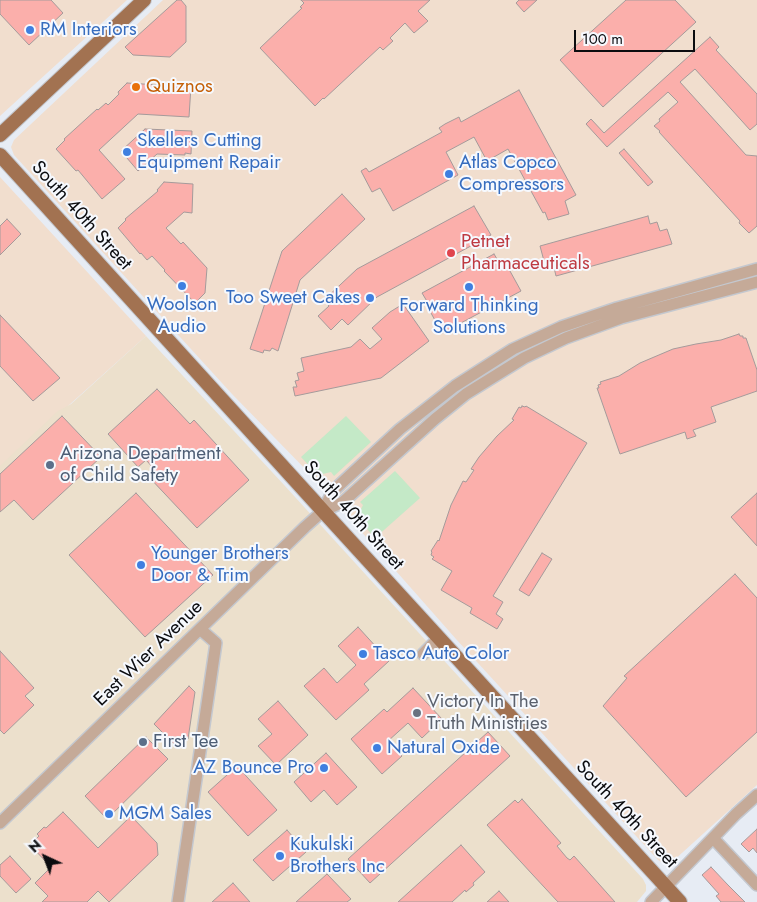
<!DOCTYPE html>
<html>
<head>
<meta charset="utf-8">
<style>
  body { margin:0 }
  #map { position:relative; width:757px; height:902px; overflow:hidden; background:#e7ecf4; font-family:Jost,sans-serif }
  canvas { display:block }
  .north { position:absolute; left:20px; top:832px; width:50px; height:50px; -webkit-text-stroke:4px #f6f9fe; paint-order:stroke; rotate:317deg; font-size:14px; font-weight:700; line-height:20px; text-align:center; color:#0b0c0f }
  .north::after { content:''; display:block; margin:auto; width:18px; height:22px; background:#0b0c0f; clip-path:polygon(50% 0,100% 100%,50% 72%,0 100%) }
  .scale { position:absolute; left:574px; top:30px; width:121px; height:22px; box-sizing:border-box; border:2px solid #0b0c0f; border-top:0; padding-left:6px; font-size:15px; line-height:18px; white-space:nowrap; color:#0b0c0f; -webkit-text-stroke:4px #f6f9fe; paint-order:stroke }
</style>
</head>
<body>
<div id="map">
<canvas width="757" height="902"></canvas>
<div class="north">N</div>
<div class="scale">100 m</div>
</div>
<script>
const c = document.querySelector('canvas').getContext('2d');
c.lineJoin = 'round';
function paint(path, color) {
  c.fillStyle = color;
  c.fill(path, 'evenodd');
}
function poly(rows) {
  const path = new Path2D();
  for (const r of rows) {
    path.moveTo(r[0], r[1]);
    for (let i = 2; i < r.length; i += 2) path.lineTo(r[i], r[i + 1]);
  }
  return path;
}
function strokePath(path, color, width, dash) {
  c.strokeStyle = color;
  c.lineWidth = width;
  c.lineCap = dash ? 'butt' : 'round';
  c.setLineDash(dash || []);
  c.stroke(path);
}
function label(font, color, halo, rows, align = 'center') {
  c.font = font + ' Jost,sans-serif';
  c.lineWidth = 4;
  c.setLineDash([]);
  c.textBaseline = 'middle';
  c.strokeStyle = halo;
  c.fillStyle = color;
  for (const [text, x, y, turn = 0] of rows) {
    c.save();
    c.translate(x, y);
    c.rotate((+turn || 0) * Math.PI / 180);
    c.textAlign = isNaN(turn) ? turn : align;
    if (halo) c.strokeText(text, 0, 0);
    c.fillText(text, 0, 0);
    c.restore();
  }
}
paint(poly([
  [0,0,127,0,0,116],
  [163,0,757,0,757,785,672,862,664,864,658,860,456,639,313,477,232,394,14,155,11,147,14,140],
  [0,177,146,336,0,467]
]), '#f1dece');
paint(poly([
  [146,336,285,486,643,879,646,885,646,891,637,902,0,902,0,466,58,411,71,404]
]), '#ece0cc');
paint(poly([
  [346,416,371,442,334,476,331,472,323,474,318,470,315,472,301,457],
  [395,471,420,498,375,538,360,521,362,519,360,511,363,505,360,502]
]), '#c4e9c7');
const building = poly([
  [0,0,51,0,63,13,29,45,0,14,0,0],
  [177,0,181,0,186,6,186,42,170,57,133,55,125,47,177,0],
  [301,0,430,0,418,11,428,21,414,33,405,23,390,38,393,41,383,50,380,47,324,99,323,98,315,106,260,48,302,8,300,7,304,3,301,0],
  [519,0,537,0,524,12,516,3,519,0],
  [626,0,675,0,696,22,603,107,560,60,626,0],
  [710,37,719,47,716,50,757,94,757,124,750,130,695,69,680,82,746,155,757,156,757,226,749,233,739,223,740,221,659,132,660,131,654,126,660,121,659,119,678,102,668,92,607,147,586,124,591,119,604,133,710,37],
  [127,83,159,85,159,83,191,86,189,117,138,114,99,150,125,179,102,199,78,170,76,171,56,149,65,140,64,139,97,109,98,110,106,103,108,105,119,94,118,92,127,83],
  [519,90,576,195,565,201,569,214,548,220,545,212,543,213,508,149,487,161,474,137,446,152,458,175,393,211,380,188,372,192,361,171,366,168,369,172,442,132,439,128,445,124,459,117,461,122,519,90],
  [145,129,192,131,191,154,185,153,185,155,157,154,138,171,121,151,145,129],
  [624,149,653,182,648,186,619,153,624,149],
  [164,182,193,184,192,213,184,212,166,228,181,244,183,242,207,268,205,293,195,303,164,271,165,270,152,256,147,260,141,253,140,254,118,228,126,220,125,219,158,191,157,190,164,182],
  [342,194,365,219,300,280,278,351,272,348,270,351,264,350,263,353,250,349,282,251,342,194],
  [474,206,491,235,377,297,348,325,342,319,331,330,318,316,329,306,324,300,357,269,474,206],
  [648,216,650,224,657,222,660,231,667,229,672,244,556,276,552,259,544,261,540,246,648,216],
  [7,219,21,234,0,255,0,226,7,219],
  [494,254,500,264,505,262,521,291,442,333,426,304,428,303,422,293,494,254],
  [403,304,429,341,381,378,295,396,293,387,297,387,295,381,299,380,297,373,304,371,301,358,351,347,360,339,370,349,382,339,372,328,390,312,403,304],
  [0,315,60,378,33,401,0,366,0,315],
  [739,334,740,336,743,336,743,338,746,338,757,370,757,391,711,407,716,422,693,430,696,436,687,439,685,432,620,454,597,388,599,388,598,385,601,384,600,382,619,376,640,363,673,349,696,344,721,340,739,334],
  [157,389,190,424,194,420,249,480,197,528,148,476,155,470,146,460,138,467,108,434,157,389],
  [522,406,525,407,526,406,587,443,493,596,503,602,496,614,503,619,497,629,470,613,472,608,441,590,452,571,432,559,434,557,431,555,432,552,431,551,438,540,439,541,451,505,463,481,466,482,474,470,471,469,479,457,497,436,514,420,512,419,519,407,521,408,522,406],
  [62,416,101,457,33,520,14,500,0,512,0,474,62,416],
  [136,493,213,575,145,637,69,555,136,493],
  [757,493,757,546,731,517,757,493],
  [542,553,552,559,529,596,519,590,542,553],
  [735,574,757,598,757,732,686,797,603,706,627,678,624,676,735,574],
  [358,627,389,661,364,684,369,690,336,720,304,686,324,668,337,683,356,665,338,646,358,627],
  [0,651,34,688,25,696,34,705,4,734,0,730,0,651],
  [189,686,195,692,188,739,178,748,154,724,189,686],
  [413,688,442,719,422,738,408,723,388,741,402,756,382,774,351,739,384,709,387,712,413,688],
  [278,701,308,735,276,765,258,746,272,734,258,719,278,701],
  [488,732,510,756,370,883,348,859,488,732],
  [146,737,168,759,107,819,85,796,146,737],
  [326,753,357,787,337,805,324,790,311,802,294,782,326,753],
  [237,766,277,810,248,836,208,792,237,766],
  [522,799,561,843,557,846,567,858,570,860,574,856,615,902,558,902,532,874,487,825,515,800,518,803,522,799],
  [63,812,98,848,131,816,157,843,158,855,109,902,98,891,87,902,42,902,48,896,35,883,51,867,30,845,39,836,37,834,44,827,46,828,63,812],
  [757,829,757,853,753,848,749,852,741,844,757,829],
  [287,830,306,852,273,881,253,860,287,830],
  [461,845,485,872,473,883,474,885,466,892,465,890,452,902,398,902,461,845],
  [10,856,31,879,16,893,0,876,0,865,10,856],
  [711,867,728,885,745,902,721,902,716,896,719,894,702,875,711,867],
  [327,874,351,899,347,902,296,902,327,874],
  [233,883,250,902,212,902,233,883],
  [499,891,509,902,487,902,499,891]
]);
paint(building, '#fbafab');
strokePath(building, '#a59b9b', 1);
const minor = poly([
  [323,511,333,491,400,429,455,386,513,349,561,327,617,308,757,269],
  [423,654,439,638],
  [0,823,305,527,323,511,343,502,435,419,466,394,524,358,566,338,621,318,757,282],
  [713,838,757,885],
  [178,902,216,643,200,629],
  [651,902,736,814,757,795]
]);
const major = poly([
  [0,135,144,0],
  [0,155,323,511,680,902]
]);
strokePath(minor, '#c4c8cf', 14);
strokePath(major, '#c4c8cf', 16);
strokePath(minor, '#c5aa98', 11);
strokePath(major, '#a27251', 14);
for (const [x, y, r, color] of [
  [30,30,5,"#3f7fe0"],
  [136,87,5,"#e8710a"],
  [127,152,5,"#3f7fe0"],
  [449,174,5,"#3f7fe0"],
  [451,253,5,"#e0444e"],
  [182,286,5,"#3f7fe0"],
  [469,287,5,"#3f7fe0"],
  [370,298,5,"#3f7fe0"],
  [50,465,5,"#5c6f8a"],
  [141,565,5,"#3f7fe0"],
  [363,654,5,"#3f7fe0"],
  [417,713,5,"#6b7280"],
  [143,742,5,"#5c6f8a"],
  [377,748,5,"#3f7fe0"],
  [324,768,5,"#3f7fe0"],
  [109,814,5,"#3f7fe0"],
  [280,856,5,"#3f7fe0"]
]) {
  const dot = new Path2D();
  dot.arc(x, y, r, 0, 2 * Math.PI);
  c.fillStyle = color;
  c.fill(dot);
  strokePath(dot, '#f6f9fe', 2);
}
label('19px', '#366cbe', '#f6f9fe', [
  ["RM Interiors",40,30],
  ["Skellers Cutting",137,141],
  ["Equipment Repair",137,163],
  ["Atlas Copco",459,163],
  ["Compressors",459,185],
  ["Too Sweet Cakes",360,298,"right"],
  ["Woolson",182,305,"center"],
  ["Audio",182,327,"center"],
  ["Forward Thinking",469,306,"center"],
  ["Solutions",469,328,"center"],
  ["Younger Brothers",151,554],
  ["Door & Trim",151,576],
  ["Tasco Auto Color",373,654],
  ["Natural Oxide",387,748],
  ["AZ Bounce Pro",314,768,"right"],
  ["MGM Sales",119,814],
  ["Kukulski",290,845],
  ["Brothers Inc",290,867]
], 'left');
label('19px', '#c56008', '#f6f9fe', [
  ["Quiznos",146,87]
], 'left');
label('19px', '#0b0c0f', '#f6f9fe', [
  ["South 40th Street",81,216,48],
  ["South 40th Street",353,516,48],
  ["East Wier Avenue",149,654,-44],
  ["South 40th Street",626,815,47]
]);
label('19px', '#be3a42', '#f6f9fe', [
  ["Petnet",461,242],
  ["Pharmaceuticals",461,264]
], 'left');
label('19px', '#4e5e75', '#f6f9fe', [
  ["Arizona Department",60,454],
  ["of Child Safety",60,476],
  ["First Tee",153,742]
], 'left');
label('19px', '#5b616d', '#f6f9fe', [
  ["Victory In The",427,702],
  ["Truth Ministries",427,724]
], 'left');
</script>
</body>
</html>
